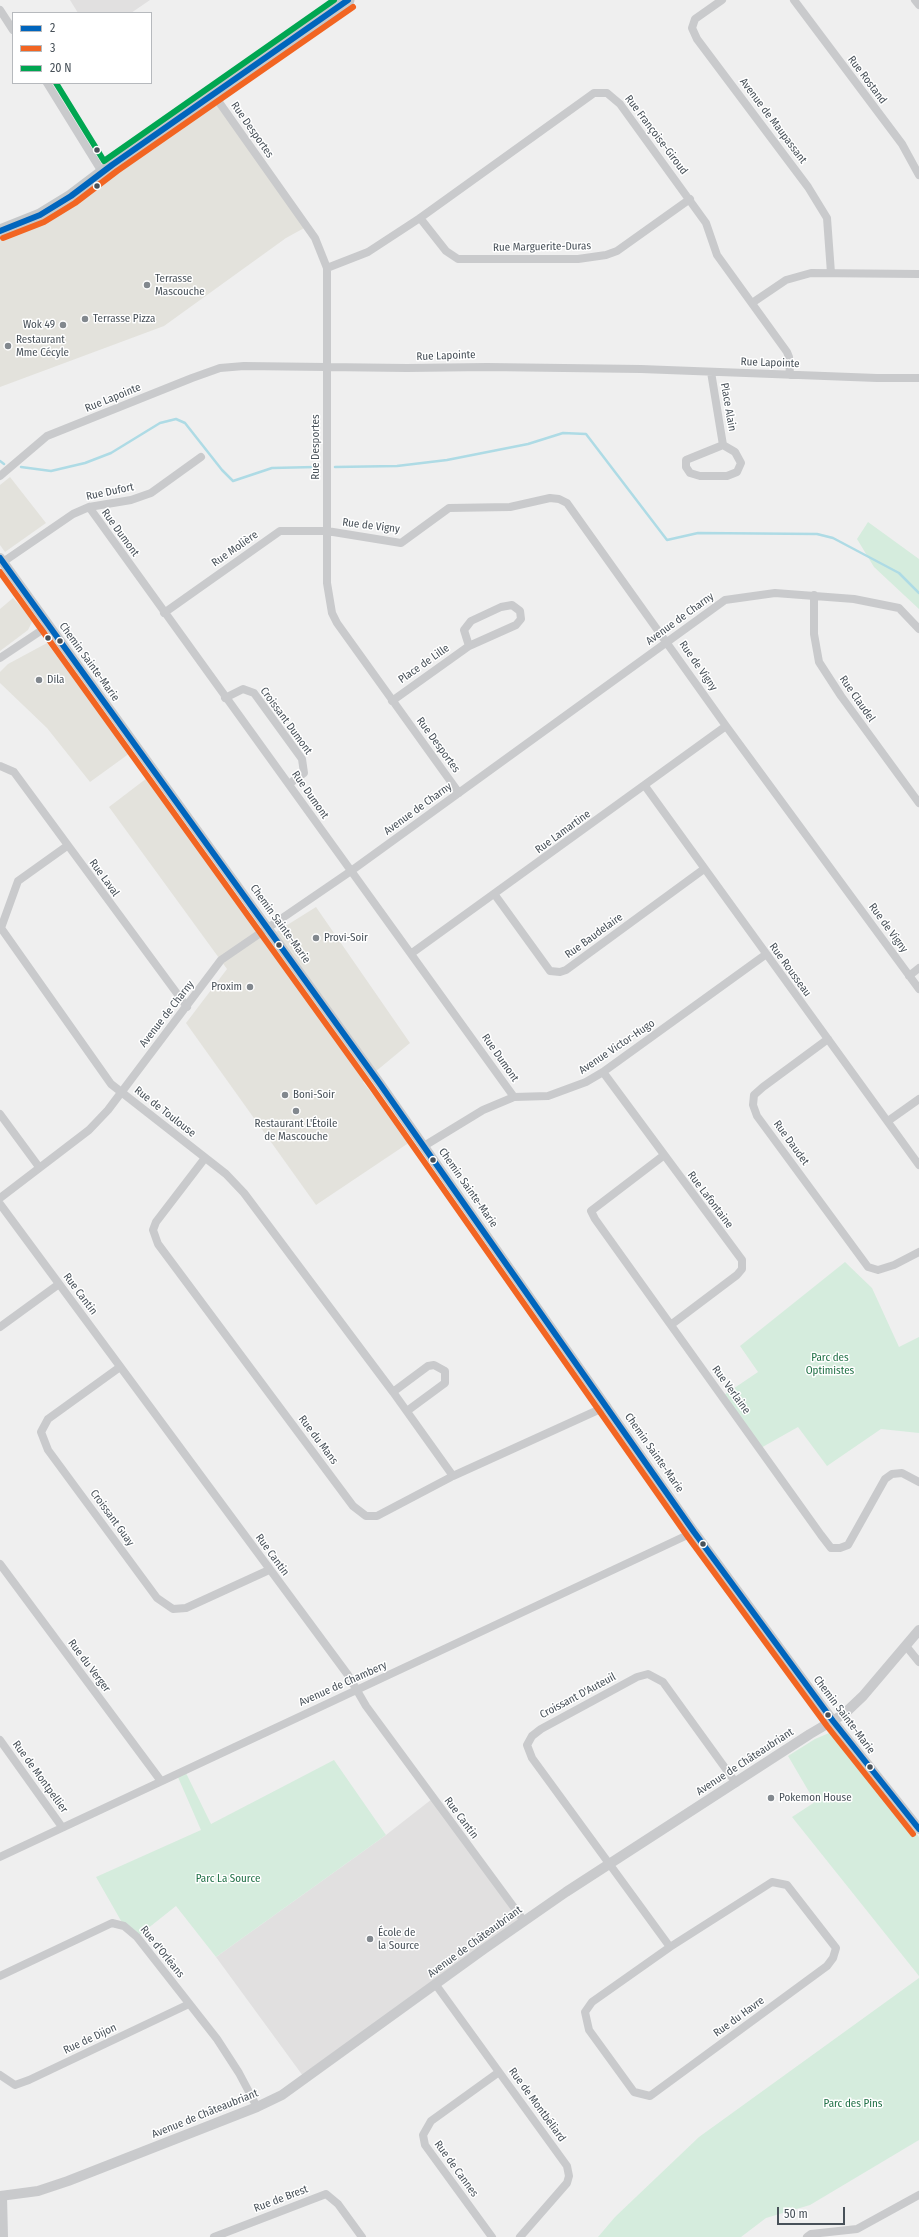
<!DOCTYPE html>
<html>
<head>
<meta charset="utf-8">
<style>
  body { margin:0 }
  #map { position:relative; width:919px; height:2237px; overflow:hidden; background:#efefef; font-family:"Fira Sans Condensed",sans-serif }
  canvas { display:block }
  .legend { position:absolute; left:12px; top:12px; width:140px; height:72px; box-sizing:border-box; background:#fff; border:1px solid #b6b9bd; margin:0; padding:5px 7px; list-style:none; font-size:12px; color:#485159 }
  .legend li { display:flex; align-items:center; gap:8px; height:20px }
  .legend b { width:20px; border:1px solid #b6b9bd }
  .scale { position:absolute; left:777px; top:2207px; width:68px; height:18px; box-sizing:border-box; border:2px solid #485159; border-top:0; padding-left:5px; font-size:12px; line-height:14px; white-space:nowrap; color:#485159; -webkit-text-stroke:3px #fff; paint-order:stroke }
</style>
</head>
<body>
<div id="map">
<canvas width="919" height="2237"></canvas>
<ul class="legend">
<li><b style="height:5px;background:#0065bd"></b>2</li>
<li><b style="height:5px;background:#f26522"></b>3</li>
<li><b style="height:5px;background:#00a651"></b>20 N</li>
</ul>
<div class="scale">50 m</div>
</div>
<script>
const c = document.querySelector('canvas').getContext('2d');
c.lineJoin = 'round';
function paint(path, color) {
  c.fillStyle = color;
  c.fill(path, 'evenodd');
}
function poly(rows) {
  const path = new Path2D();
  for (const r of rows) {
    path.moveTo(r[0], r[1]);
    for (let i = 2; i < r.length; i += 2) path.lineTo(r[i], r[i + 1]);
  }
  return path;
}
function strokePath(path, color, width, dash) {
  c.strokeStyle = color;
  c.lineWidth = width;
  c.lineCap = dash ? 'butt' : 'round';
  c.setLineDash(dash || []);
  c.stroke(path);
}
function label(font, color, halo, rows, align = 'center') {
  c.font = font + ' "Fira Sans Condensed",sans-serif';
  c.lineWidth = 3;
  c.setLineDash([]);
  c.textBaseline = 'middle';
  c.strokeStyle = halo;
  c.fillStyle = color;
  for (const [text, x, y, turn = 0] of rows) {
    c.save();
    c.translate(x, y);
    c.rotate((+turn || 0) * Math.PI / 180);
    c.textAlign = isNaN(turn) ? turn : align;
    if (halo) c.strokeText(text, 0, 0);
    c.fillText(text, 0, 0);
    c.restore();
  }
}
paint(poly([
  [213,96,306,227,286,238,164,326,0,387,0,233,38,211],
  [10,477,46,523,5,552,0,545,0,485],
  [13,598,33,620,28,630,0,651,0,609],
  [47,643,130,753,90,782,47,728,0,683,0,672,8,664],
  [147,778,268,937,316,907,410,1043,363,1082,410,1142,316,1205,186,1023,227,969,109,807]
]), '#e3e2dc');
paint(poly([
  [70,0,150,0,131,13,78,13],
  [432,1799,524,1921,303,2076,216,1957,386,1835]
]), '#e1e0e0');
paint(poly([
  [868,522,919,559,919,609,874,567,857,539],
  [845,1262,872,1288,899,1347,919,1337,919,1433,881,1429,827,1466,798,1427,759,1449,721,1397,758,1372,740,1346],
  [829,1733,840,1736,919,1837,919,1976,792,1817,815,1802,788,1756,815,1739],
  [334,1760,386,1835,216,1957,176,1906,137,1937,124,1926,96,1877,201,1830,177,1775,185,1771,211,1824],
  [919,1978,919,2140,810,2205,766,2218,741,2237,598,2237,615,2217,699,2137]
]), '#d5ecdd');
strokePath(poly([
  [0,461,4,464],
  [21,467,51,471,85,463,111,453,160,423,176,419,185,423,222,470,233,481,272,468,315,467],
  [335,467,397,466,447,460,528,444,563,433,586,434,667,540,698,533,817,534,833,538,899,573,919,593]
]), '#aedbe5', 2.5);
strokePath(poly([
  [722,0,695,19,692,28,697,39,808,187,827,218,831,273],
  [794,0,902,144,919,175],
  [915,0,919,5],
  [0,10,13,30],
  [47,83,102,172],
  [214,95,315,238,327,268,327,583,332,613,337,623,459,793],
  [420,218,446,251,458,259,578,259,606,255,617,251,690,199],
  [327,268,368,252,420,218,594,93,607,93,620,104,706,223,717,255,787,352,789,357,790,375],
  [752,303,786,280,811,273,919,274],
  [711,372,723,445],
  [723,445,735,452,741,463,737,472,727,476,700,476,690,473,686,467,686,460,723,445],
  [0,476,47,436,192,378,220,368,244,366,407,368,487,367,641,369,877,378,919,378],
  [89,507,514,1097],
  [3,562,73,514,89,507,131,500,151,493,201,457],
  [814,595,814,634,819,662,841,696,919,803],
  [164,613,280,531,327,531,401,543,449,508,510,507,550,498,559,499,567,503,726,726,919,989],
  [0,658,48,626],
  [225,698,243,689,254,693,302,759,304,773,289,784],
  [392,701,469,646,516,625,521,619,520,611,512,605,501,607,471,621,464,630,469,646],
  [0,766,14,772,187,1007],
  [645,786,919,1165],
  [67,846,18,881,1,928,111,1084,226,1174,244,1193,393,1392,453,1476],
  [495,895,550,971,560,972,566,970,704,869],
  [412,953,726,726],
  [909,976,919,968],
  [828,1039,763,1087,754,1095,753,1105,757,1116,868,1267,878,1270,894,1265,919,1252],
  [603,1072,742,1260,742,1269,737,1275,672,1324],
  [0,1114,39,1167],
  [888,1121,919,1099],
  [424,1146,483,1110,514,1097,548,1096,586,1082,603,1072,765,955],
  [663,1156,591,1211,595,1219,821,1535,831,1548,840,1548,848,1545,885,1479,892,1474,902,1473,919,1482],
  [205,1158,156,1222,153,1230,158,1244,353,1506,366,1516,377,1516,453,1476,607,1406],
  [0,1198,89,1130,108,1110,221,960,351,871,725,600,775,593,854,599,899,608,919,629],
  [0,1204,348,1675,366,1706,524,1921],
  [0,1327,59,1284],
  [120,1367,48,1419,41,1432,48,1450,157,1598,173,1609,186,1608,269,1570],
  [393,1392,428,1366,434,1365,445,1371,445,1383,407,1411],
  [0,1564,161,1781],
  [906,1646,919,1662],
  [0,1740,62,1827],
  [0,1857,694,1532],
  [670,1947,592,2002,585,2012,589,2030,634,2092,650,2096,827,1966,833,1958,836,1948,787,1885,772,1882,670,1947,532,1758,527,1745,532,1736,541,1729,637,1677,648,1674,663,1682,736,1783],
  [0,1976,112,1923,124,1926,137,1937,217,2039,239,2073,257,2107],
  [436,1985,567,2166,569,2176,567,2183,520,2237],
  [0,2075,15,2085,29,2080,189,2004],
  [3,2196,4,2237],
  [214,2237,326,2194,338,2204,362,2237],
  [492,2237,425,2145,423,2135,431,2121,499,2072],
  [807,2237,811,2234,857,2229,919,2195]
]), '#c9cacc', 8);
strokePath(poly([
  [0,558,380,1084,694,1532,833,1721,919,1829],
  [0,2196,38,2191,68,2181,257,2107,282,2095,484,1949,566,1892,810,1734,844,1714,863,1696,919,1630]
]), '#c9cacc', 10);
strokePath(poly([
  [0,231,40,215,71,196,112,165,348,0]
]), '#c5c8ca', 13);
strokePath(poly([
  [0,231,40,215,71,196,112,165,348,0],
  [0,558,380,1084,694,1532,833,1721,919,1829]
]), '#0065bd', 6);
strokePath(poly([
  [3,238,44,222,75,203,117,171,353,7],
  [0,572,373,1089,688,1537,827,1726,913,1834]
]), '#f26522', 6);
strokePath(poly([
  [56,83,104,161,334,0]
]), '#00a651', 6);
for (const [x, y, r, color] of [
  [97,150,3.5,"#485159"],
  [97,186,3.5,"#485159"],
  [147,285,4,"#82888e"],
  [85,319,4,"#82888e"],
  [63,325,4,"#82888e"],
  [8,346,4,"#82888e"],
  [48,638,3.5,"#485159"],
  [60,641,3.5,"#485159"],
  [39,680,4,"#82888e"],
  [316,938,4,"#82888e"],
  [279,945,3.5,"#485159"],
  [250,987,4,"#82888e"],
  [285,1095,4,"#82888e"],
  [296,1111,4,"#82888e"],
  [433,1160,3.5,"#485159"],
  [703,1544,3.5,"#485159"],
  [828,1715,3.5,"#485159"],
  [870,1767,3.5,"#485159"],
  [771,1798,4,"#82888e"],
  [370,1939,4,"#82888e"]
]) {
  const dot = new Path2D();
  dot.arc(x, y, r, 0, 2 * Math.PI);
  c.fillStyle = color;
  c.fill(dot);
  strokePath(dot, '#fff', 1.5);
}
label('11px', '#485159', '#fff', [
  ["Rue Rostand",867,80,53],
  ["Avenue de Maupassant",773,121,53],
  ["Rue Desportes",252,130,55],
  ["Rue Françoise-Giroud",656,135,53],
  ["Rue Marguerite-Duras",542,247,-1],
  ["Rue Lapointe",446,356,-2],
  ["Rue Lapointe",770,363,2],
  ["Rue Lapointe",113,398,-22],
  ["Place Alain",728,407,80],
  ["Rue Desportes",316,447,-90],
  ["Rue Dufort",110,492,-12],
  ["Rue de Vigny",371,526,7],
  ["Rue Dumont",120,533,54],
  ["Rue Molière",235,549,-35],
  ["Avenue de Charny",680,619,-36],
  ["Chemin Sainte-Marie",89,662,54],
  ["Place de Lille",424,664,-35],
  ["Rue de Vigny",698,666,55],
  ["Rue Claudel",857,699,55],
  ["Croissant Dumont",286,721,54],
  ["Rue Desportes",438,745,54],
  ["Rue Dumont",310,795,55],
  ["Avenue de Charny",418,809,-36],
  ["Rue Lamartine",563,832,-36],
  ["Rue Laval",104,878,54],
  ["Chemin Sainte-Marie",280,924,54],
  ["Rue de Vigny",888,928,54],
  ["Rue Baudelaire",594,936,-36],
  ["Rue Rousseau",790,970,54],
  ["Avenue de Charny",167,1014,-52],
  ["Avenue Victor-Hugo",617,1047,-34],
  ["Rue Dumont",500,1058,55],
  ["Rue de Toulouse",165,1112,38],
  ["Rue Daudet",791,1143,54],
  ["Chemin Sainte-Marie",468,1188,55],
  ["Rue Lafontaine",710,1200,53],
  ["Rue Cantin",80,1294,53],
  ["Rue Verlaine",731,1390,54],
  ["Rue du Mans",318,1440,53],
  ["Chemin Sainte-Marie",654,1453,55],
  ["Croissant Guay",112,1518,54],
  ["Rue Cantin",272,1555,54],
  ["Rue du Verger",89,1666,53],
  ["Avenue de Chambery",343,1684,-24],
  ["Croissant D'Auteuil",578,1696,-28],
  ["Chemin Sainte-Marie",844,1715,53],
  ["Avenue de Châteaubriant",745,1762,-33],
  ["Rue de Montpellier",40,1777,54],
  ["Rue Cantin",461,1818,53],
  ["Avenue de Châteaubriant",475,1942,-36],
  ["Rue d'Orléans",162,1952,51],
  ["Rue du Havre",739,2017,-36],
  ["Rue de Dijon",90,2039,-25],
  ["Rue de Montbéliard",537,2105,54],
  ["Avenue de Châteaubriant",205,2114,-22],
  ["Rue de Cannes",456,2169,54],
  ["Rue de Brest",281,2199,-21]
]);
label('11px', '#485159', '#fff', [
  ["Terrasse",155,279],
  ["Mascouche",155,292],
  ["Terrasse Pizza",93,319],
  ["Wok 49",55,325,"right"],
  ["Restaurant",16,340],
  ["Mme Cécyle",16,353],
  ["Dila",47,680],
  ["Provi-Soir",324,938],
  ["Proxim",242,987,"right"],
  ["Boni-Soir",293,1095],
  ["Restaurant L'Étoile",296,1124,"center"],
  ["de Mascouche",296,1137,"center"],
  ["Pokemon House",779,1798],
  ["École de",378,1933],
  ["la Source",378,1946]
], 'left');
label('11px', '#217147', '#fff', [
  ["Parc des",830,1358],
  ["Optimistes",830,1371],
  ["Parc La Source",228,1879],
  ["Parc des Pins",853,2104]
]);
</script>
</body>
</html>
